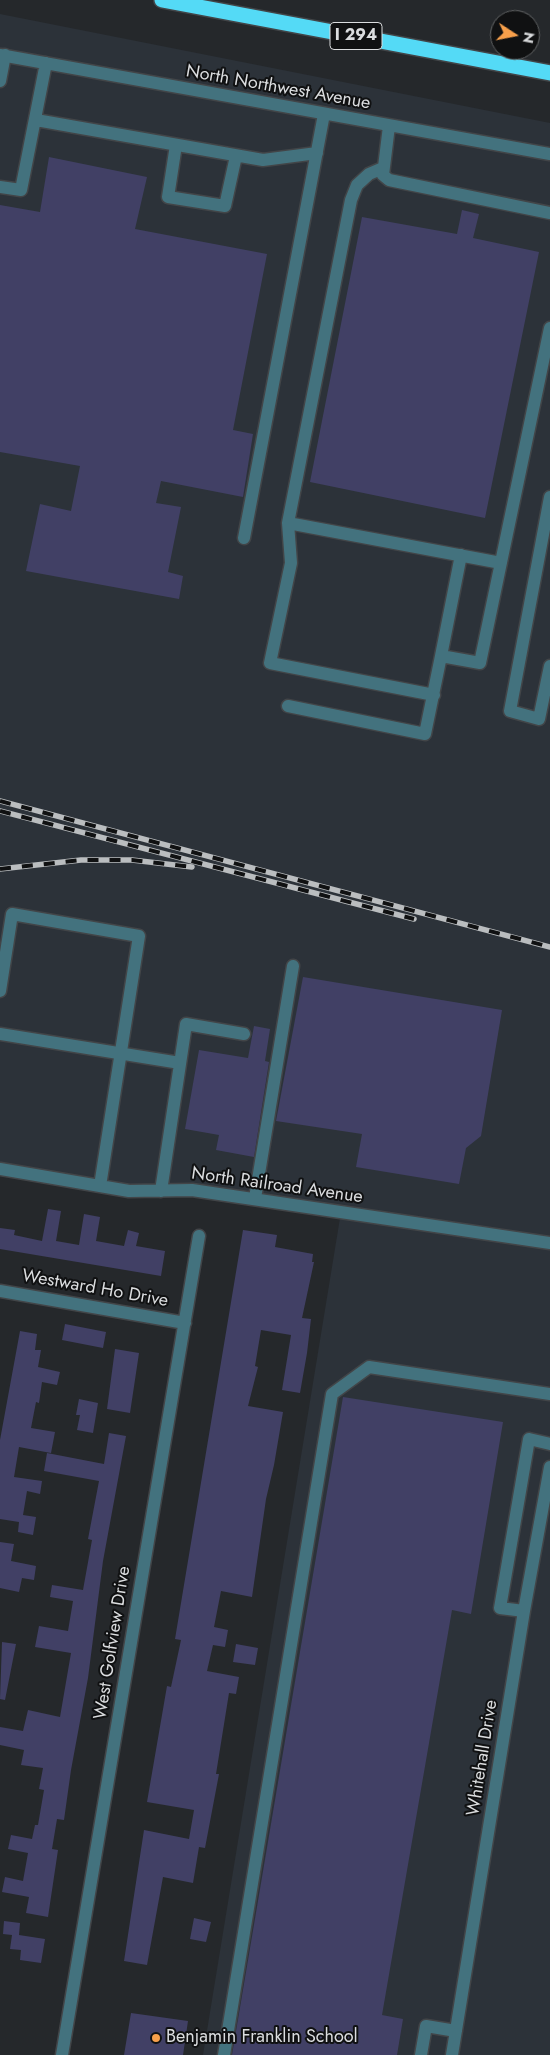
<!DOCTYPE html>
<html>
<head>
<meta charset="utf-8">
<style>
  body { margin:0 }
  #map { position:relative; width:550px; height:2055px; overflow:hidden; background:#25282b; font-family:Jost,sans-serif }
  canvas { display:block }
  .north { position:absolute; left:490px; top:10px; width:50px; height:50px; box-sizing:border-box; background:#101112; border:1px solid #616364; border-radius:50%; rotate:101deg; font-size:14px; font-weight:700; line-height:20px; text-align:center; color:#dbdddf }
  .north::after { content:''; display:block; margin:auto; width:18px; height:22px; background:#f8a04b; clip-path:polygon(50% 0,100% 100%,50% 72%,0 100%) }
</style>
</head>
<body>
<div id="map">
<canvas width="550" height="2055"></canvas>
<div class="north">N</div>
</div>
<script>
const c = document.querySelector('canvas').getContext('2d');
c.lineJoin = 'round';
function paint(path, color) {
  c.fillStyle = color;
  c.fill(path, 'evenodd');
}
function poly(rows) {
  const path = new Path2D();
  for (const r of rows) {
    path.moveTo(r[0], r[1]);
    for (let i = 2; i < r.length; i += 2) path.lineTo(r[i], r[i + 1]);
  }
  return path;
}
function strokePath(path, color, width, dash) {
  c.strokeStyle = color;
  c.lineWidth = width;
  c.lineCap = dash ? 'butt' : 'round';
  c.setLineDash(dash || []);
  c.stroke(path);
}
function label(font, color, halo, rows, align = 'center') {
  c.font = font + ' Jost,sans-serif';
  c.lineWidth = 4;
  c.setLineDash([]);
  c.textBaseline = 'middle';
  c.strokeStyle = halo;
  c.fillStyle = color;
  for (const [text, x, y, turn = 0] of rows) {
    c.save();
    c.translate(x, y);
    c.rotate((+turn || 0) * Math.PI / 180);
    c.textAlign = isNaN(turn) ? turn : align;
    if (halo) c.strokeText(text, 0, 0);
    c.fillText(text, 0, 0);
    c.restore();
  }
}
paint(poly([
  [0,14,550,123,550,2055,203,2055,341,1212,192,1190,129,1191,0,1169]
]), '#2c3239');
paint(poly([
  [49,157,147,177,135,229,267,254,233,430,253,434,243,497,161,481,156,503,181,507,168,572,183,576,179,599,26,571,40,504,71,511,80,466,0,452,0,205,40,212],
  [462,210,479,214,473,238,539,252,485,518,310,482,362,217,457,234],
  [303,977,502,1010,481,1136,466,1148,459,1184,356,1167,362,1134,276,1121],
  [254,1026,270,1029,265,1061,269,1062,254,1157,216,1150,219,1135,185,1129,199,1050,248,1058],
  [48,1209,61,1211,56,1241,79,1245,84,1214,100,1217,96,1241,124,1246,128,1230,139,1233,136,1246,165,1251,161,1276,0,1249,0,1228,15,1230,14,1235,42,1241],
  [243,1230,277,1235,275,1247,313,1254,312,1262,314,1262,302,1318,311,1319,307,1353,300,1393,282,1390,291,1335,261,1330,255,1366,258,1367,248,1406,283,1412,274,1465,266,1499,252,1597,221,1591,214,1627,228,1630,225,1647,213,1645,207,1671,239,1677,236,1694,229,1693,216,1774,219,1774,205,1848,199,1847,193,1883,163,1877,147,1965,124,1961,144,1830,189,1839,194,1810,147,1802,167,1686,171,1687,181,1640,175,1639],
  [65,1324,106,1332,103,1348,62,1340],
  [20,1331,37,1334,35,1350,41,1350,38,1367,60,1372,57,1385,42,1382,39,1403,36,1402,31,1428,55,1432,51,1453,19,1447,14,1477,42,1481,40,1494,27,1491,23,1515,36,1517,33,1535,18,1532,19,1522,0,1519,0,1440],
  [115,1349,139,1353,130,1413,107,1409],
  [343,1397,503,1422,471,1614,452,1610,382,2015,403,2019,397,2055,232,2055],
  [79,1399,98,1403,93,1433,77,1430,80,1415,76,1415],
  [109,1433,126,1436,103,1561,88,1678,71,1770,64,1820,57,1819,52,1849,58,1850,48,1917,26,1913,29,1897,2,1892,5,1877,23,1881,28,1853,8,1849,11,1835,32,1839,35,1825,38,1825,44,1790,39,1789,43,1768,21,1765,24,1750,0,1745,0,1727,23,1731,28,1710,60,1717,71,1653,35,1647,39,1626,68,1631,73,1601,50,1597,52,1585,83,1590,92,1540,88,1539,99,1481,44,1471,47,1453,104,1464],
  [0,1542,14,1544,11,1561,36,1566,34,1580,22,1578,19,1592,0,1588],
  [2,1642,16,1644,5,1700,0,1699],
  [236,1644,258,1648,255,1665,233,1662],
  [194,1918,211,1922,206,1942,190,1939],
  [4,1921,20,1923,19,1935,45,1939,41,1963,20,1960,21,1950,10,1949,12,1935,3,1934],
  [131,2013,188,2021,183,2055,124,2055]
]), '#414065');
const minor = poly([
  [0,55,550,154],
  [0,81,5,55],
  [36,120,263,160,317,153],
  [389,126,383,175,389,180,550,213],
  [176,145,168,197,225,206,236,156],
  [383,168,369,174,357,185,351,200,288,523,501,563],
  [0,187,21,190,46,63],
  [550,497,510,711,539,719,550,666],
  [288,523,291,563,270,663,434,695],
  [244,538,324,114],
  [441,656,461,555],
  [288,706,425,734,441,656,480,663,550,328],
  [0,991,12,914,139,936,100,1186],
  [0,1034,180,1063],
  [0,1169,129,1191,192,1190,550,1243],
  [161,1191,186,1024,244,1034],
  [255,1198,293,966],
  [0,1291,185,1323],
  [524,1611,500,1608,529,1439,550,1444],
  [62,2055,199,1236],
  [224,2055,332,1394,369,1367,550,1394],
  [421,2055,426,2026,456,2031],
  [452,2055,524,1611,550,1467]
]);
const highway = poly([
  [162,0,550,73]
]);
strokePath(minor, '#424548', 15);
strokePath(highway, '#424548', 18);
strokePath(minor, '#43727e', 12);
strokePath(highway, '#54daf6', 15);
const rail = poly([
  [0,801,550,947],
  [0,811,414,919],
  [0,869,81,860,132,860,192,867]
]);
strokePath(rail, '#babdbf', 5.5);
strokePath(rail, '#101112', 4, [11]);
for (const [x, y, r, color] of [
  [156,2038,5,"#f8a04b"]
]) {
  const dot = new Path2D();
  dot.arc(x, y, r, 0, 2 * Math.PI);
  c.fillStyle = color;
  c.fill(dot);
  strokePath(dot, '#101112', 2);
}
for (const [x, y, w] of [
  [356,36,52]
]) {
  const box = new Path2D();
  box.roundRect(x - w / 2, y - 13.5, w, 27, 4);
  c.fillStyle = '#101112';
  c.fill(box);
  strokePath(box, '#dbdddf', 1);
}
label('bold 16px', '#dbdddf', null, [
  ["I 294",356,36]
]);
label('18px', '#dbdddf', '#101112', [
  ["North Northwest Avenue",278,88,10],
  ["North Railroad Avenue",277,1186,8],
  ["Westward Ho Drive",95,1289,10],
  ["West Golfview Drive",113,1643,-81],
  ["Whitehall Drive",483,1758,-81]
]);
label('18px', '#dbdddf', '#101112', [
  ["Benjamin Franklin School",166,2038]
], 'left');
</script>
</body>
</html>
